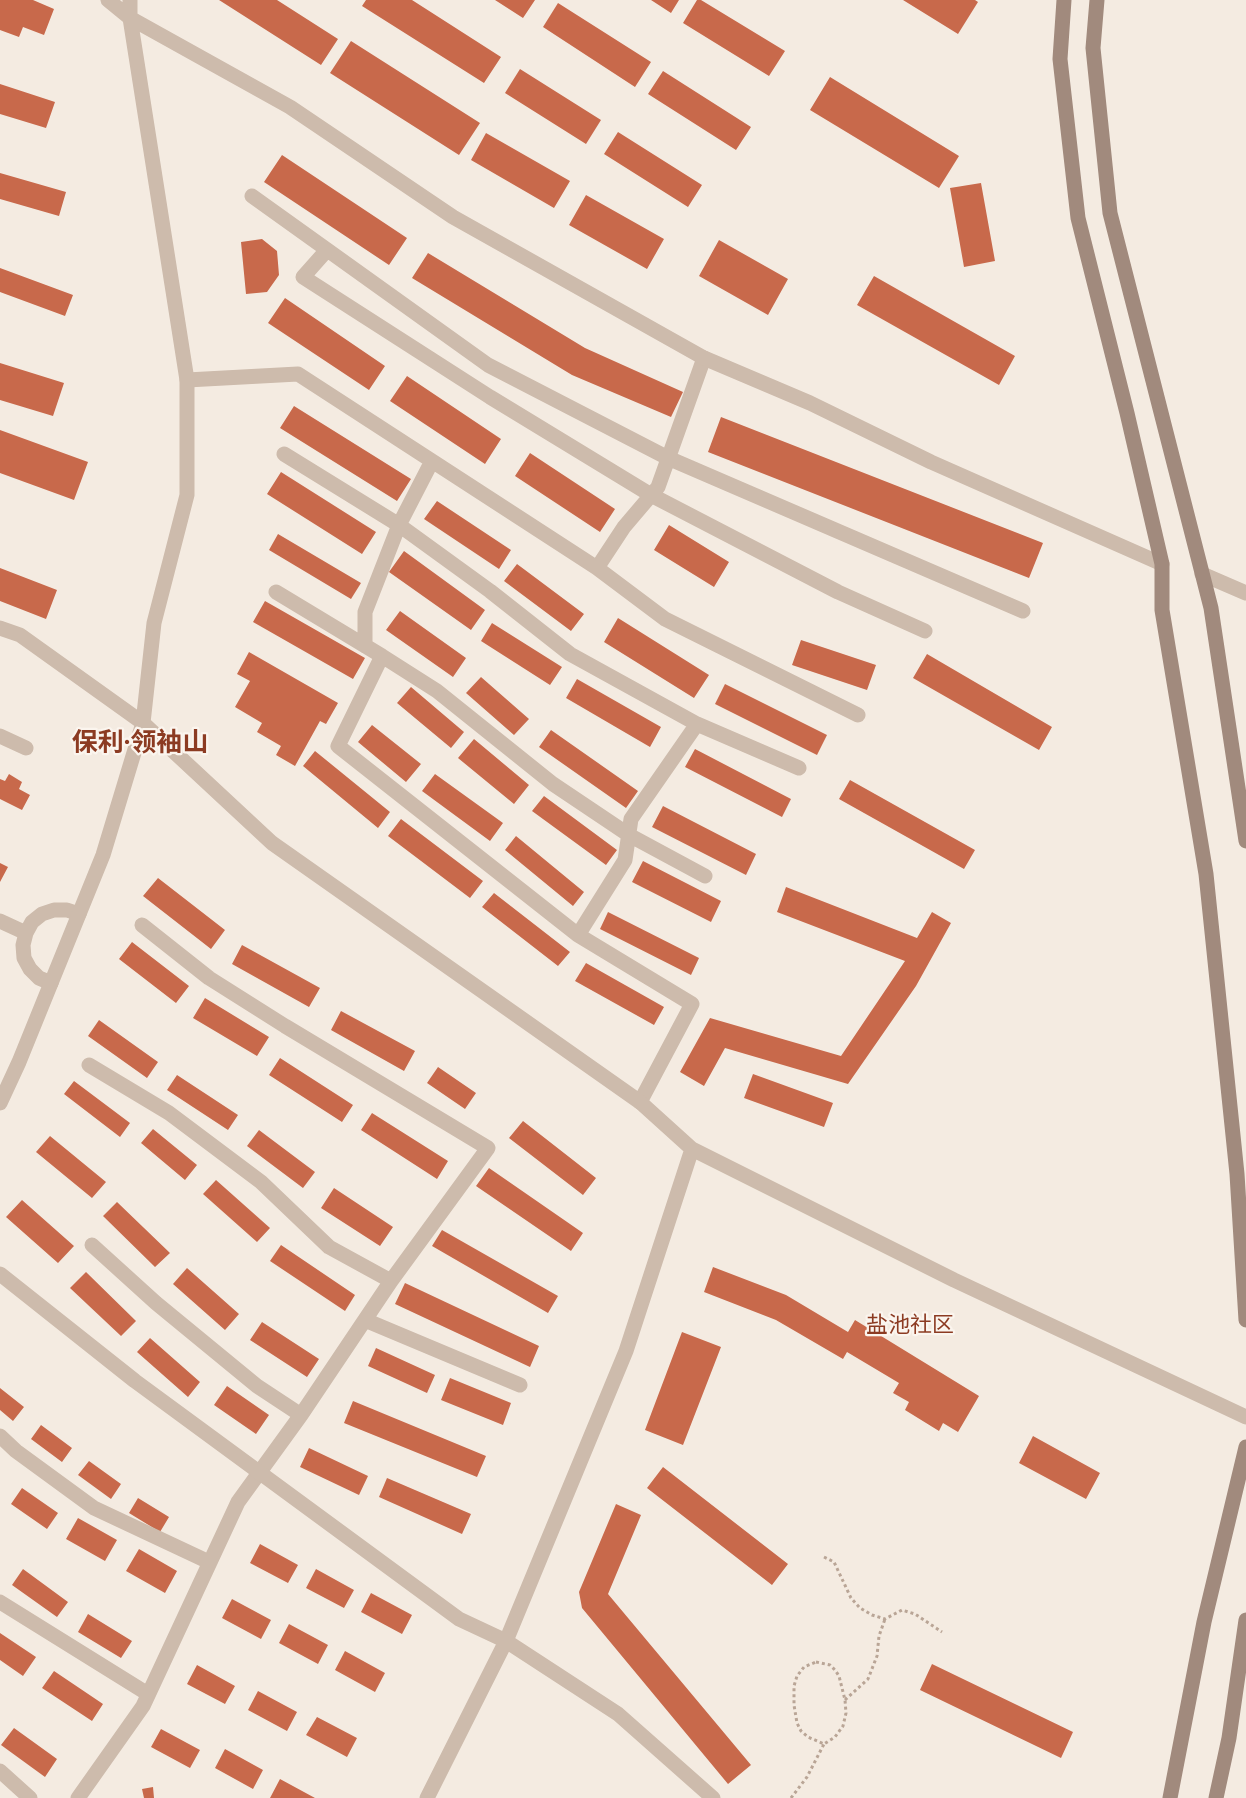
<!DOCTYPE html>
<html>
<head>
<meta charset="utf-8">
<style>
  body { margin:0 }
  canvas { display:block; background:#f4ebe1 }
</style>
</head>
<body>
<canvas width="1246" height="1798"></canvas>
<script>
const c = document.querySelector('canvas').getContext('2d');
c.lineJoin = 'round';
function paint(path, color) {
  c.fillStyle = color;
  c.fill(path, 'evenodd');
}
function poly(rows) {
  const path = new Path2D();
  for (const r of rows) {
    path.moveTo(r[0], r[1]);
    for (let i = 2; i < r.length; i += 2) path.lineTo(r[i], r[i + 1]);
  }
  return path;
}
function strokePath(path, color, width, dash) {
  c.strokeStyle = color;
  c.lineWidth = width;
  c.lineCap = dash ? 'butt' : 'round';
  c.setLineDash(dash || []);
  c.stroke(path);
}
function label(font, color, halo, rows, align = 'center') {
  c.font = font + ' "DM Sans","Noto Sans SC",sans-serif';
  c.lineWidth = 4.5;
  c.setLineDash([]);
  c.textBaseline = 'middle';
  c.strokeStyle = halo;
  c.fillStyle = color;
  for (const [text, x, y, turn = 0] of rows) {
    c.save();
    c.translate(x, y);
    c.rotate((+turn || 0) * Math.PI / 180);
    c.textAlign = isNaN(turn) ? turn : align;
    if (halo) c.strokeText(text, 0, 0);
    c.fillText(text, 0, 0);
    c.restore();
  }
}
paint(poly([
  [0,0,33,0,54,9,44,35,23,27,19,37,0,30],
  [219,0,277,0,338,39,321,65],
  [366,0,412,0,501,57,484,83,362,6],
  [495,0,535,0,523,18],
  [651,0,679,0,671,13],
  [697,0,701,0,785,51,769,76,683,23],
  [903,0,975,0,978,2,958,34],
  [558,3,651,62,635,87,543,27],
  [351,41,480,123,459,155,330,73],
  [520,69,601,120,586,144,505,93],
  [663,71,751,127,736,150,648,94],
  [830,77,959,156,939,188,810,110],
  [0,84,55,102,46,128,0,114],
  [618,132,702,185,688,207,604,154],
  [486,133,570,181,554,208,471,160],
  [282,155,407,238,389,265,264,182],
  [0,173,66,192,59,216,0,199],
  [981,183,995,261,964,267,950,188],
  [586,195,664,239,647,269,569,225],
  [262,239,277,251,279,275,267,292,246,294,241,242],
  [719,240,788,279,768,315,699,276],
  [428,253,585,348,683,392,671,417,572,375,412,278],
  [0,268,73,295,65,316,0,292],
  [874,276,1015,356,999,385,857,305],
  [285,298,385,366,369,390,268,323],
  [0,363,64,383,53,416,0,400],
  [407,376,501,439,485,464,390,401],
  [294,406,411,479,397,501,280,428],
  [721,417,1043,543,1029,578,708,452],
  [0,430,88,462,74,500,0,473],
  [530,453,615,509,600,532,515,476],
  [281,472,376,532,362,554,267,494],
  [437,501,511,550,499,569,424,519],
  [669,525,729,562,714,587,654,550],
  [278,534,361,583,351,599,269,550],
  [404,551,485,610,471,630,389,572],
  [517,564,584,614,571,631,504,581],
  [0,568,57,590,46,619,0,601],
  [265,601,365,658,353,679,253,622],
  [400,611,466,658,453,677,386,630],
  [618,618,709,675,694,698,604,642],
  [492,623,562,667,550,685,481,641],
  [801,640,876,665,867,690,792,665],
  [249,652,338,703,326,724,320,721,295,766,276,755,281,746,257,732,262,723,235,707,250,681,237,674],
  [927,654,1052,727,1039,750,913,678],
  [481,677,529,719,514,735,466,693],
  [577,679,661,727,650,747,566,698],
  [725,684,827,735,817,755,715,704],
  [411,687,464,732,451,748,397,703],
  [372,725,421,764,406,782,358,742],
  [551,730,638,791,626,808,539,747],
  [474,739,529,785,514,804,458,758],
  [695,749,791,799,782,817,685,767],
  [315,751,390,812,378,828,303,766],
  [9,774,22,782,19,789,30,795,22,810,0,799,0,779,5,781],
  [435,774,503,823,490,841,422,791],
  [850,780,975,850,964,869,839,799],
  [544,796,617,850,606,865,532,811],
  [663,806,756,854,746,875,652,827],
  [401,819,483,881,470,898,388,836],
  [516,836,584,892,573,906,505,850],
  [643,861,721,901,711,922,632,882],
  [0,863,8,867,0,882],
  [158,878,225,930,211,949,143,896],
  [786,887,917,938,932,912,951,923,916,986,848,1084,725,1048,704,1086,680,1072,710,1018,841,1056,905,961,777,912],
  [494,893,570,952,558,966,482,907],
  [608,912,699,958,691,975,600,929],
  [132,942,189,986,176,1003,119,959],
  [242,945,320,988,309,1007,232,964],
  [586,963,664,1007,654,1025,575,981],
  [205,998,269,1037,257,1056,193,1018],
  [341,1011,415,1051,404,1071,331,1030],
  [99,1020,158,1062,147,1078,88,1036],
  [280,1058,353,1105,342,1122,269,1075],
  [438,1067,476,1093,465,1109,427,1083],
  [753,1074,833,1103,824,1127,744,1098],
  [177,1075,238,1115,228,1130,167,1090],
  [74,1081,130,1123,120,1137,64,1094],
  [372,1113,448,1161,437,1179,361,1130],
  [523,1121,596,1178,583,1195,509,1138],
  [153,1129,197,1165,185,1180,141,1143],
  [259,1130,315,1172,303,1188,247,1146],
  [50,1136,106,1182,92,1198,36,1152],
  [489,1168,583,1233,571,1251,476,1186],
  [216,1180,270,1228,257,1242,203,1194],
  [334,1188,393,1227,380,1246,321,1208],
  [22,1200,74,1246,58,1263,6,1217],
  [117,1202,170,1253,155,1267,103,1216],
  [442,1230,558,1296,548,1313,432,1246],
  [281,1245,355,1295,345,1311,270,1261],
  [713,1267,786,1295,848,1332,855,1320,979,1396,958,1432,943,1423,939,1431,905,1410,909,1402,893,1393,899,1383,847,1352,843,1359,776,1320,704,1292],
  [187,1268,239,1314,225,1330,173,1284],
  [86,1272,136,1321,121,1336,70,1288],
  [405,1283,539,1346,530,1367,395,1304],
  [262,1322,319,1359,307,1377,250,1340],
  [682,1332,721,1347,683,1445,645,1430],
  [150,1338,200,1382,188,1397,137,1352],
  [376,1348,435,1375,427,1393,368,1366],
  [450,1378,511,1403,503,1425,441,1400],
  [227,1386,269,1415,256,1434,214,1405],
  [0,1388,24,1407,13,1421,0,1410],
  [353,1401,486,1456,477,1477,344,1423],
  [41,1425,72,1448,62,1462,31,1439],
  [1033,1436,1100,1473,1086,1499,1019,1463],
  [309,1448,368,1476,359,1495,300,1467],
  [89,1461,121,1484,111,1499,78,1475],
  [663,1467,788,1564,772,1585,647,1488],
  [387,1478,471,1514,462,1534,379,1497],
  [22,1488,58,1513,47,1529,11,1504],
  [138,1498,169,1517,160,1532,129,1513],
  [616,1504,641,1515,608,1594,751,1765,728,1784,582,1608,579,1592],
  [78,1518,117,1540,105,1561,66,1539],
  [260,1544,298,1565,288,1583,250,1563],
  [139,1549,177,1571,165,1593,126,1571],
  [23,1569,68,1602,57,1617,12,1585],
  [316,1569,354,1590,344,1608,306,1588],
  [371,1593,412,1615,402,1634,361,1612],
  [232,1599,271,1620,261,1639,222,1618],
  [88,1614,132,1641,121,1658,78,1632],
  [289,1624,328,1645,318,1664,279,1643],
  [0,1633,36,1657,23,1676,0,1660],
  [345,1651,385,1673,375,1692,335,1670],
  [932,1664,1073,1732,1061,1758,920,1690],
  [197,1665,235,1686,225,1704,187,1684],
  [54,1671,103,1704,92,1721,42,1688],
  [258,1691,297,1712,287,1731,248,1710],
  [317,1717,357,1738,347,1757,306,1735],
  [14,1728,57,1759,45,1777,1,1745],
  [161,1729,200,1750,190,1768,151,1747],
  [225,1749,263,1770,253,1789,215,1768],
  [280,1779,315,1798,270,1798],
  [153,1787,154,1798,144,1798,142,1789]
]), '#c8694b');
strokePath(poly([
  [824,1557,834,1562,851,1598,860,1608,872,1615,885,1619,902,1610,915,1614,942,1632],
  [816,1662,830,1665,835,1670,839,1676,845,1700,846,1713,843,1726,835,1737,824,1744,808,1737,801,1731,797,1723,794,1705,794,1686,797,1676,804,1667,816,1662],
  [845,1700,868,1679,877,1656,879,1636,885,1619],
  [791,1798,807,1777,824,1744]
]), '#b9a596', 3, [3, 3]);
strokePath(poly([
  [252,196,488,365,668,458,1023,611],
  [327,250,303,277,490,397,651,495,838,592,925,631],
  [187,380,298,374,597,568,624,527,658,487,704,358],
  [284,454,399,525,490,591,570,654,697,724,799,768],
  [597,568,665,619,858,715],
  [276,592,382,656,338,746,578,935,692,1004,640,1102],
  [365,646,365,612,399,525,432,461],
  [382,656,437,691,553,784,629,835,705,876],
  [0,736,26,748],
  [0,921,26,933],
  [578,935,625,860,631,819,697,724],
  [51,983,39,978,30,969,24,958,23,945,26,933,32,922,42,914,54,910,67,910,79,914],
  [89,1065,169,1113,261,1182,329,1247,391,1281],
  [92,1245,156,1303,257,1386,301,1415],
  [365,1320,520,1385],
  [0,1436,16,1451,94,1508,209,1562],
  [0,1602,148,1694],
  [0,1771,30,1798],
  [78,1798,143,1706,238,1502,301,1415,391,1281,488,1148,285,1026,209,978,142,925]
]), '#cdbbac', 15);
strokePath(poly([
  [108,0,130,18,290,107,453,217,704,358,810,403,931,462,1162,564],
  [1202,574,1246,593],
  [0,628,20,635,143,723,272,843,640,1102,692,1149,954,1280,1246,1417],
  [0,1103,19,1062,103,855,143,723,154,623,187,495,187,380,130,18,130,0],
  [0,1274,135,1381,459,1619,506,1641,618,1714,713,1798],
  [427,1798,506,1641,626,1351,692,1149]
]), '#cdbbac', 15);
strokePath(poly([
  [1064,0,1060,59,1078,218,1127,413,1162,564,1162,610,1206,874,1237,1174,1246,1320],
  [1097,0,1093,48,1110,213,1211,608,1246,841],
  [1170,1798,1204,1622,1246,1447],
  [1216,1798,1229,1738,1246,1620]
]), '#a18a7d', 15);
label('22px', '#8c3b22', '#fbf5ee', [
  ["盐池社区",910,1326]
]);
label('bold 26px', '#8c3b22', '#fbf5ee', [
  ["保利·领袖山",140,744]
]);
</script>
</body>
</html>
